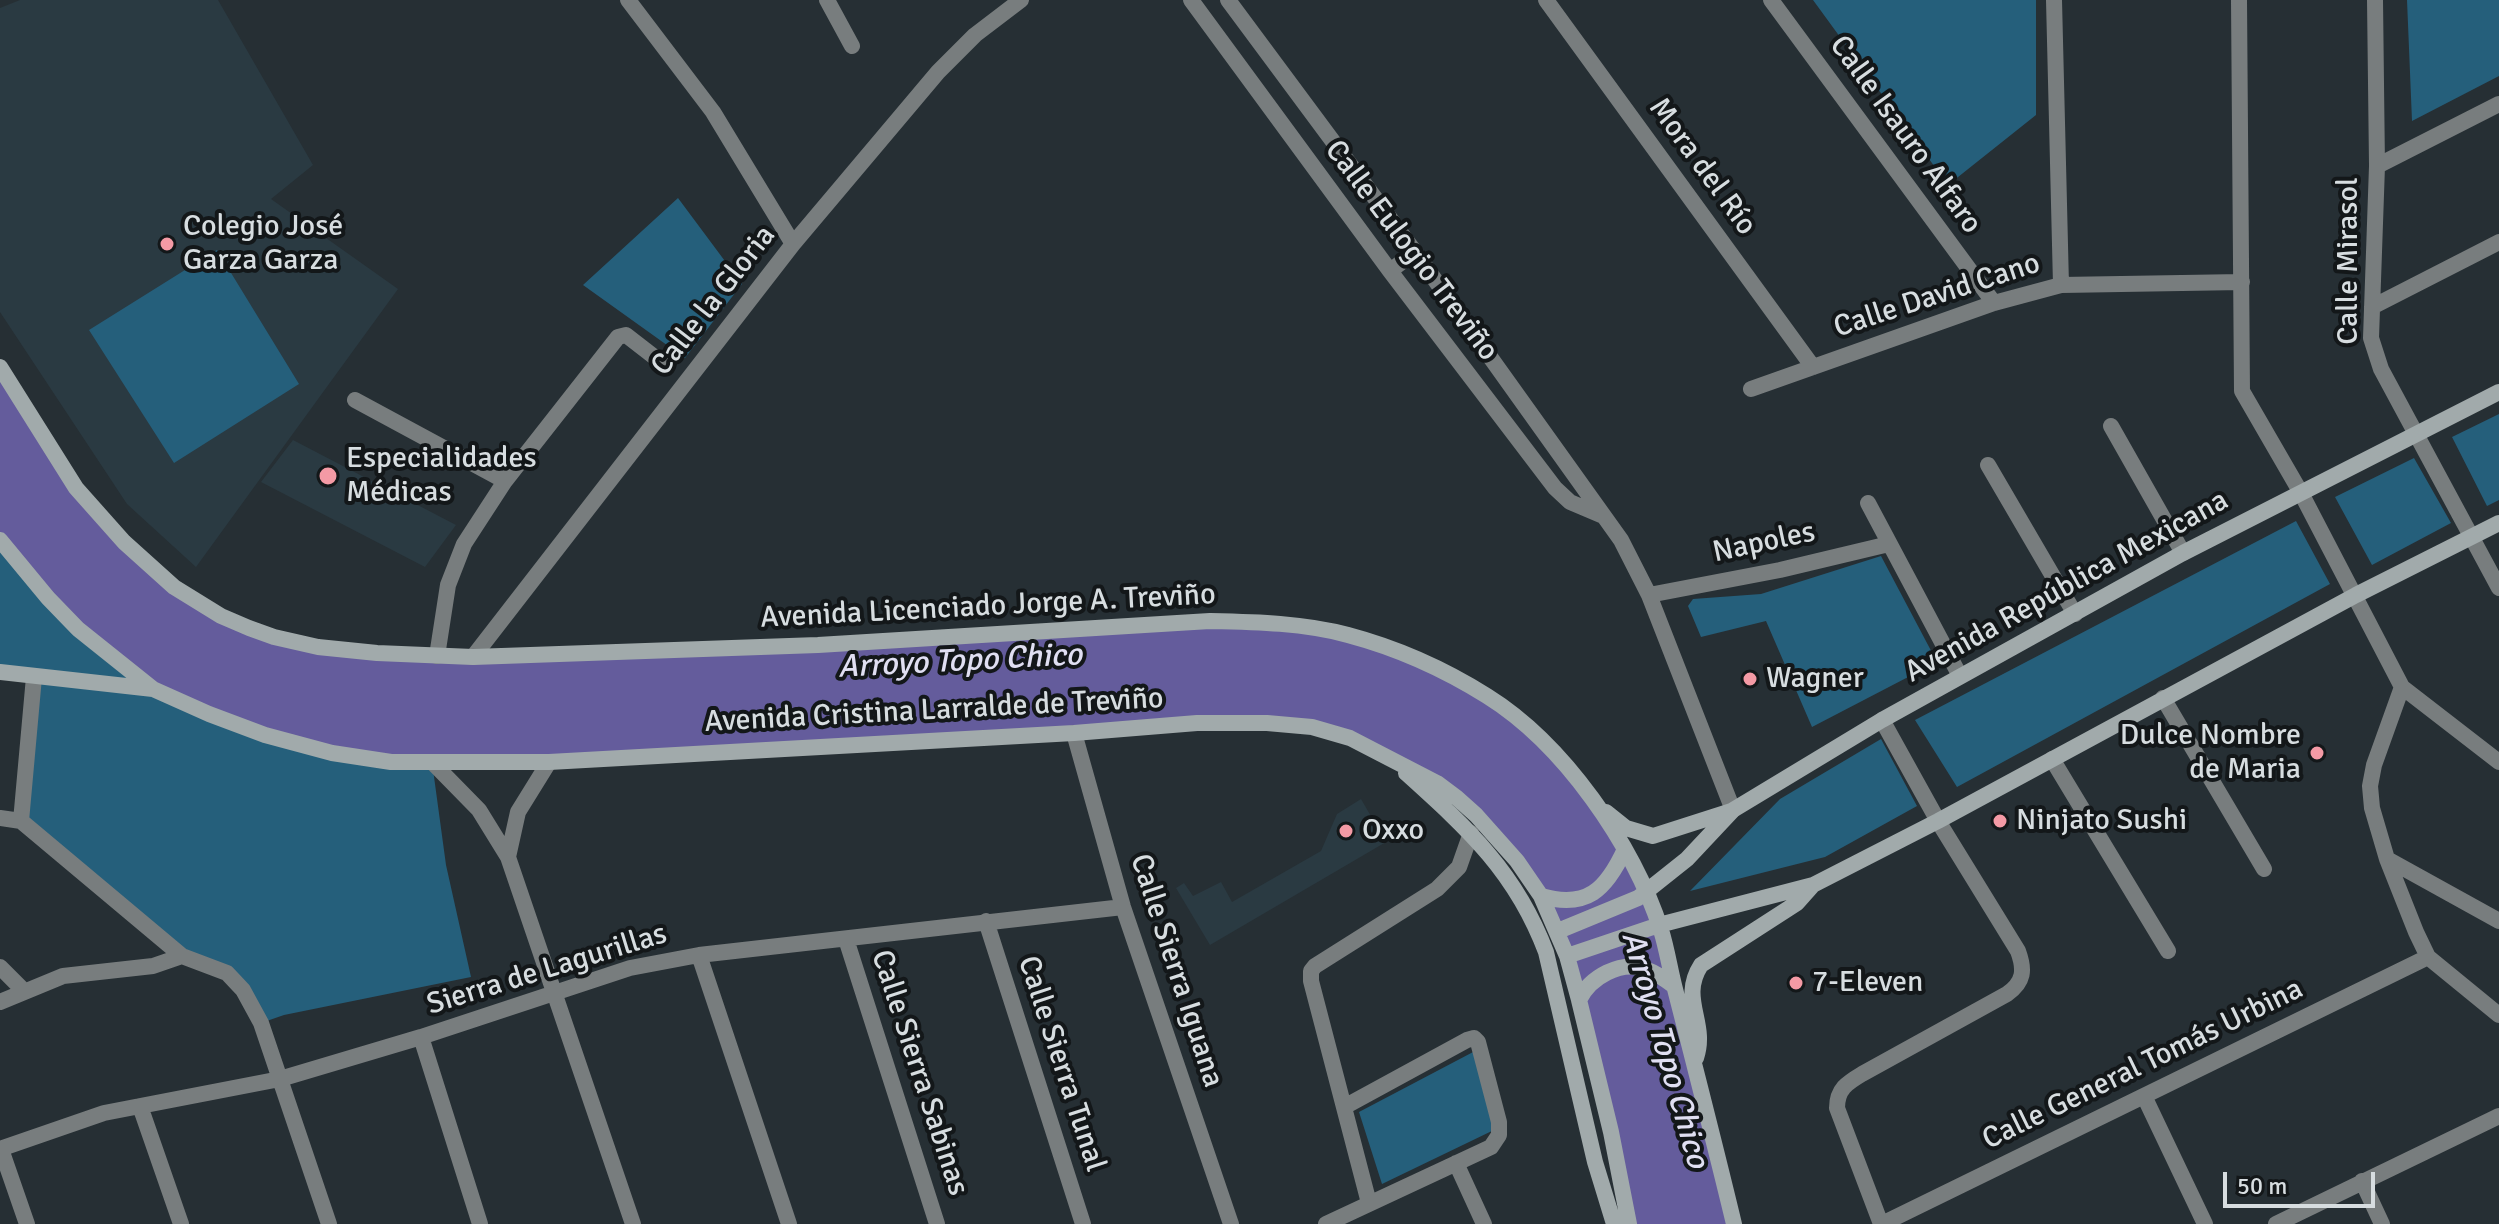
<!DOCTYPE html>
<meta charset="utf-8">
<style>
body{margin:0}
#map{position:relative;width:2499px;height:1224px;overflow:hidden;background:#262f34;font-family:Signika,sans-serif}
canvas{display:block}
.scale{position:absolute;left:2223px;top:1172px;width:152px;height:36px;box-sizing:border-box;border:4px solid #d7dde0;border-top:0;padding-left:10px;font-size:24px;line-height:28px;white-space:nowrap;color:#d7dde0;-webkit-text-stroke:6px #131719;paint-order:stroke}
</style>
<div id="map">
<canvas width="2499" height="1224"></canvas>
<div class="scale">50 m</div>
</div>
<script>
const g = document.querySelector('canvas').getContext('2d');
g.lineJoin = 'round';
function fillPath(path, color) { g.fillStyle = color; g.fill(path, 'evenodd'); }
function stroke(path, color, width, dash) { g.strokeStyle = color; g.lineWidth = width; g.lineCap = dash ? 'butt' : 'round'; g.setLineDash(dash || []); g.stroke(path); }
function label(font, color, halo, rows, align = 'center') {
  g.font = font + ' Signika,sans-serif'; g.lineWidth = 8; g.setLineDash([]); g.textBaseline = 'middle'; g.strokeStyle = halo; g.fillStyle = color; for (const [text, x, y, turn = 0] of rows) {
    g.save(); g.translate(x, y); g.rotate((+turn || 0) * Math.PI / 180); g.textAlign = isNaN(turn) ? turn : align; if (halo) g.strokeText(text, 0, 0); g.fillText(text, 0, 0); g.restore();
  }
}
const built = new Path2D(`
 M20 0H218L313 165 271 199 398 289 196 567 127 504 0 312V8Z
 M293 440 456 525 425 567 261 482Z
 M1361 799 1386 842 1210 945 1176 888 1184 883 1193 896 1221 882 1232 902 1321 851 1337 814Z`);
const green = new Path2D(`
 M1813 0H2036V115L1948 185Z
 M2407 0H2499V76L2412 121Z
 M678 198 742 284 685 358 583 285Z
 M217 250 299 384 174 463 89 330Z
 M2499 414V500L2487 506 2452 437Z
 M2414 458 2451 523 2372 565 2335 497Z
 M2296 521 2330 584 1957 787 1915 720Z
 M0 540 432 762 446 865 471 977 284 1015 261 1023 243 990 182 956 21 821 34 677 0 672Z
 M1881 556 1937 662 1812 727 1766 621 1701 637 1688 606 1693 599 1761 594Z
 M1881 739 1917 806 1825 857 1690 891 1780 799Z
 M1475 1051 1496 1129 1382 1184 1359 1112Z`);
const water = new Path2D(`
 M0 366 76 488 174 587 249 628 377 653 1289 626 1400 651 1488 697 1569 771 1646 893 1734 1224H1629L1558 931 1476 815 1384 753 1267 723 549 762 332 753 153 689 78 629 0 540Z`);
const street = new Path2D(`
 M628 0 713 112 793 244
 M827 0 852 46
 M1191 0 1390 271 1555 488 1570 502 1603 516
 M1228 0 1415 252 1621 540 1649 595 1733 810
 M1546 0 1813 367
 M1771 0 1994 303
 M2054 0 2061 285
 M2239 0 2242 391 2301 493 2402 687 2499 762
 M2375 0 2377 166 2371 338 2381 369 2499 588
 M2377 166 2499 104
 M1390 271 1415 252
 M2372 307 2499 242
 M1751 389 1994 303 2061 285 2242 282
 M355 400 505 481
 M2111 426 2183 553
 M1988 465 2075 614
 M1868 503 1960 676
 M1649 595 1780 570 1889 544
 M437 656 448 585 464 544 505 481 618 337 626 335 666 366
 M473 657 793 244 938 72 975 35 1021 0
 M2402 687 2374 765 2370 786 2372 808 2387 859 2416 932 2428 957 2499 1015
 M2163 698 2264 869
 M1074 733 1123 907 1231 1224
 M2052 759 2168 951
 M432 762 479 810 508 857 633 1224
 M0 818 21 821 182 956 227 973 243 990 261 1023 329 1224
 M21 821 34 677
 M508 857 518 812 549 762
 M2387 859 2499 921
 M986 921 1083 1224
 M846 939 937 1224
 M699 955 789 1224
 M0 967 24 991
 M0 1002 63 976 153 966 182 956
 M421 1037 480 1224
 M2144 1096 2205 1224
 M140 1106 181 1224
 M0 1149 104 1113 280 1079 421 1037 630 968 699 955 1123 907
 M1 1149 27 1224
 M1456 1163 1484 1224
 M2362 1181 2382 1224
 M1369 1203 1311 981V971L1315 966 1437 889 1459 867 1471 833
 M1326 1224 1491 1147 1499 1135V1122L1478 1042 1474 1038 1467 1040 1344 1107
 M1881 1224 1837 1108C1837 1089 1847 1083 1862 1074L2007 994C2024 982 2025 970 2018 951L1938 821 1882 720
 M1882 1224 2428 957
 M2276 1224 2499 1116`);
const secondary = new Path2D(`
 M0 367 76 488 124 542 174 587 221 616 249 628 274 637 318 647 377 653 473 657 818 645 1210 621C1256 622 1304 623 1348 635 1397 648 1444 669 1487 696 1564 744 1633 844 1661 930 1667 949 1670 970 1675 989 1695 1067 1715 1145 1734 1224
 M0 540 48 598 78 629 153 689 209 714 265 735 332 753 391 762H549L1074 733 1197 723H1267L1312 727 1350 738 1437 783 1457 798 1476 815 1517 861 1541 896 1567 956 1579 1000 1611 1132 1629 1224
 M0 672 153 689
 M1406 773C1468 829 1516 872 1546 952L1595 1162 1614 1224
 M1606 812 1626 828 1653 836 1731 811
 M1541 896C1587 909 1606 890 1625 849
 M1558 931 1638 898 1687 859 1733 810 1882 720 2183 553 2499 392
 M1567 956 1659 925 1813 885 1938 821 2356 595 2499 523
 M1579 1000C1590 977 1621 960 1645 969 1656 973 1665 979 1674 986
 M1696 1058C1708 1022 1679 999 1701 965L1797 903 1813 885`);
const markers = [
 [167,244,8,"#f49aa5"],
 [328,476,10,"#f49aa5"],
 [1750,679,8,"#f49aa5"],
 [2317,753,8,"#f49aa5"],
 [2000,821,8,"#f49aa5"],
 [1346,831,8,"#f49aa5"],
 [1796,983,8,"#f49aa5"]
];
const streetNames = [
 ["Calle Isauro Alfaro",1905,135,54],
 ["Mora del Río",1702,167,54],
 ["Calle Eulogio Treviño",1411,251,53],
 ["Calle Mirasol",2349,261,-90],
 ["Calle David Cano",1937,296,-18],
 ["Calle la Gloria",714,301,-52],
 ["Napoles",1764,543,-12],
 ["Avenida República Mexicana",2067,587,-29],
 ["Avenida Licenciado Jorge A. Treviño",988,607,-3],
 ["Avenida Cristina Larralde de Treviño",934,711,-3],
 ["Sierra de Lagurillas",547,970,-17],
 ["Calle Sierra Iguana",1176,971,72],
 ["Calle Sierra Tunal",1061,1064,72],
 ["Calle General Tomás Urbina",2143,1065,-26],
 ["Calle Sierra Sabinas",919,1073,72]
];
const poiNames = [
 ["Colegio José",183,227],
 ["Garza Garza",183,261],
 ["Especialidades",346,459],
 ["Médicas",346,493],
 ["Wagner",1766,679],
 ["Dulce Nombre",2301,736,"right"],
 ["de Maria",2301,770,"right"],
 ["Ninjato Sushi",2016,821],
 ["Oxxo",1362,831],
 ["7-Eleven",1812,983]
];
const waterNames = [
 ["Arroyo Topo Chico",960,662,-3],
 ["Arroyo Topo Chico",1664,1050,74]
];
fillPath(built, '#2a3a42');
fillPath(green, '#255f7b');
fillPath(water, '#645c9c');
stroke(street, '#787d7e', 16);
stroke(secondary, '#a1aaab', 16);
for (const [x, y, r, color] of markers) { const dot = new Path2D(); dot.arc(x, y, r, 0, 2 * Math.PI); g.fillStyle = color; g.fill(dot); stroke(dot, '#131719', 3); }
label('30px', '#d7dde0', '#131719', streetNames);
label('30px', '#d7dde0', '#131719', poiNames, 'left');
label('italic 32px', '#e0dff2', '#131719', waterNames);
</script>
